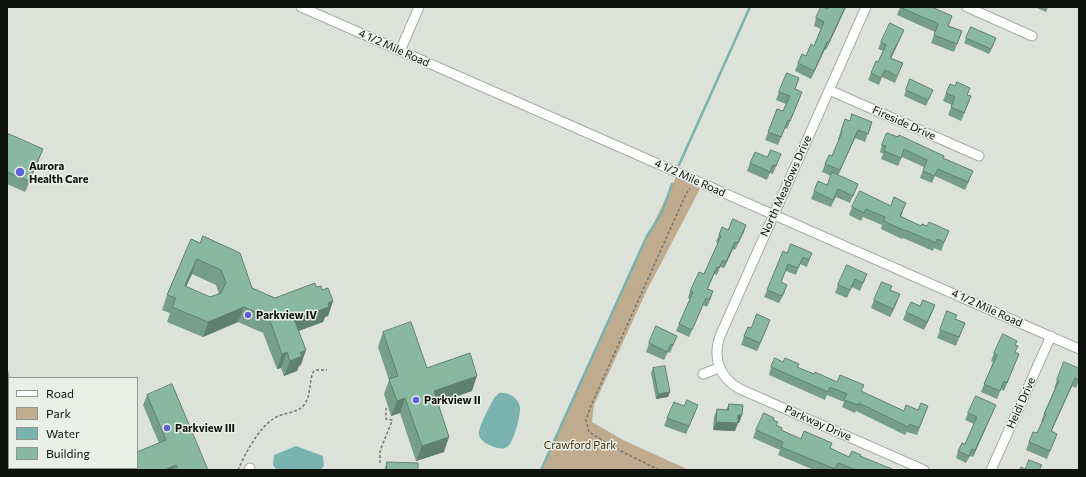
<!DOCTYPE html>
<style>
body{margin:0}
#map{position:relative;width:1086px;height:477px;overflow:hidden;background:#dce2da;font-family:Commissioner,sans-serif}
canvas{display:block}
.frame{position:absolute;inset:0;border:8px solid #0e100d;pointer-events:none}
.legend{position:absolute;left:8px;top:377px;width:130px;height:92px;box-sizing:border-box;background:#eaf0e7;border:1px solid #929690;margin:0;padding:5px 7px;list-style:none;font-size:12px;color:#0e100d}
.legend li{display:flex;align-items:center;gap:8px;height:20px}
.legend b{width:20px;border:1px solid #929690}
</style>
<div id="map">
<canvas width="1086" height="477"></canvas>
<div class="frame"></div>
<ul class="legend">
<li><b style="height:5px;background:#fff"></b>Road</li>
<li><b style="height:11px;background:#bfac8f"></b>Park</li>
<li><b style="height:11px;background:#79b2af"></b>Water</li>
<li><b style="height:11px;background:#89b8a2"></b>Building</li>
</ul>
</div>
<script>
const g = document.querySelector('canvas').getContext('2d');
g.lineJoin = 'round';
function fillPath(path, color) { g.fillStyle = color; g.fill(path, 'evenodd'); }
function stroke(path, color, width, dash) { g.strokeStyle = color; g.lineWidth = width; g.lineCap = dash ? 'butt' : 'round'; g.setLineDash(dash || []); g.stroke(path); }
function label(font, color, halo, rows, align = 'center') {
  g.font = font + ' Commissioner,sans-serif'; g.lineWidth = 3; g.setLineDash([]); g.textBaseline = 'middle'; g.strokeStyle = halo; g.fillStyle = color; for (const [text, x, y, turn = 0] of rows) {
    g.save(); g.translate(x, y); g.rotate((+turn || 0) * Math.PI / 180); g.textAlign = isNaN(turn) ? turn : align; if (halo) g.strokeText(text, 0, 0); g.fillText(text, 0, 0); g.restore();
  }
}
const green = new Path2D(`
 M676 177 700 189 647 290 594 405 592 422 623 440 689 470H541L636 260Z`);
const water = new Path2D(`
 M499 393C508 392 518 397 520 407 521 414 513 445 507 447 501 451 490 446 484 442 481 439 478 436 479 432 480 423 490 406 494 398Z
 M296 446 323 456 324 466 320 470H277L273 465 274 455Z`);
const stream = new Path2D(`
 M679 165 750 7
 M7 371 9 378
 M35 468 37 470
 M541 470 636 260 647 236 662 213 672 184`);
const path = new Path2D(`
 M380 463V451L392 421V420L386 419V408
 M238 470C245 454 258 429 273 419 282 412 297 414 304 405 311 396 309 383 313 372L316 370H327
 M659 470 615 448 589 432 586 420 590 408 686 194 690 188`);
const minor = new Path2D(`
 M301 7 1079 349
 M866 7 720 336C712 359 720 378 740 389L924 470
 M967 7 1032 36
 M400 51 419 7
 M829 90 979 156
 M703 374 719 368
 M102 470 103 468
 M249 470 250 468
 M991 470 1051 336`);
const wall = new Path2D(`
 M846 7 826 50 825 49 811 79 795 71 798 63 806 56 814 46 821 29 814 26 816 18 828 9Z
 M900 7 962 31 954 52 931 43 935 32 897 15Z
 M1035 7H1048L1046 12Z
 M901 37 891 58 903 63 895 83 882 77 879 85 868 80 871 73 878 62 883 51 878 49 881 42Z
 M966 38 994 44 989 54 964 43Z
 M795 89 802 92 787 129 785 128 778 145 765 140 777 109 783 111 786 104 776 100 779 92Z
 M906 90 931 95 926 106 904 96Z
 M946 93 967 95 968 104 961 121 948 115 952 105 943 101Z
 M845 119 850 121 872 122 865 142 855 138 838 175 858 184 850 203 836 197 831 207 811 199 814 191 827 185 831 176 822 172 825 164 832 156 839 140 838 139Z
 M7 140 39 159 25 192 7 184Z
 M882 145 943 158 970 179 965 190 935 176 932 183 920 178 924 167 902 157 898 166 881 159 883 154 880 152Z
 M781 154 773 174 770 173 767 180 747 171 750 163 767 157Z
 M891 206 903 211 901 217 921 226 949 231 941 251 934 248 933 251 903 238 902 239 881 229 882 225 863 217 861 221 849 215 852 207Z
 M746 225 735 250 733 249 724 268 720 267 717 275 714 274 708 289 713 291 711 298 707 307 703 305 689 337 676 331 690 299 688 298 690 291 704 274 718 243 716 242 719 235 728 230Z
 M191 239 252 288 275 298 316 287 322 290 333 301 328 316 325 317 323 322 299 331 301 365 299 366 297 371 284 376 281 368 277 369 263 333 238 322 203 337 167 322 170 313 162 310 167 295ZM192 274 216 285 219 294 210 297 186 287Z
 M787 253H812L807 267 800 264 796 275 786 271 781 282 785 292 779 303 764 297 767 290Z
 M867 274 860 291 852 287 847 298 835 293 838 285Z
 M890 290 897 302 890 317 871 308 874 300Z
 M935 305 924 330 903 320 906 312 920 306Z
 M955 319 965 323 956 346 937 338 940 330Z
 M751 328H767L757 351 741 345 744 336Z
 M383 332 427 368 472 391 438 403 444 452 416 461 400 413 391 416 384 394 389 380 378 347Z
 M649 343 674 344 670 353 668 352 664 360 646 352Z
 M1016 345 1015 352 1019 354 1004 391 1001 389 997 399 981 392 993 362 991 361 994 353Z
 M783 362 814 374 837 382 861 392 904 411 918 410 928 406 917 435 907 432 905 435 856 411 855 413 842 407 844 402 827 395 825 400 769 375 771 367Z
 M1064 362 1079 380 1076 388 1072 386 1051 431 1057 434 1047 459 1026 450 1029 442 1037 433 1042 422H1041L1044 414 1055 388H1054Z
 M653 368 670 392 668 397 656 399 651 373Z
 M147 395 208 470H117L118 468H137L159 443 143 405Z
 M729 404 742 415 739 423H738L735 431 713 430 714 417 717 409 726 410Z
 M698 405 686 434 664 426 667 418Z
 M996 405 973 457 970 456 966 463 956 458 958 451 965 444 974 424 965 420 968 413Z
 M773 420 781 430 801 439 832 443 830 448 849 457 860 456 891 470H814L778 455 780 450 753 438 756 430Z
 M387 462 418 470H384Z`);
const shadedWall = new Path2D(`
 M845 7H846L826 50 829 42Z
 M904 30 901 37 888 65 890 58Z
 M827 42 825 49 811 79 814 71Z
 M802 92 799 100 787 129 790 121Z
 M971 96 968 104 961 121 964 113Z
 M858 130 855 138 837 178 840 170Z
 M43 149 39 159 25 192 29 181Z
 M746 225 744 232 735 250 738 243Z
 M735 242 733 249 724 268 726 262Z
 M197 259 192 274 179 301 185 286Z
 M717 267 705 295 707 289Z
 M900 294 897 302 890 317 893 309Z
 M333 301 328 316 325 317 323 322 289 334 294 319Z
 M935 305 932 313 924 330 927 322Z
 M244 307 238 322 203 337 208 322Z
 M770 320 767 328 757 351 760 343Z
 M306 350 301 365 299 366 297 371 284 376 290 361 300 353Z
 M287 352 281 368 277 369 282 354Z
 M477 376 472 391 428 406 434 391Z
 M1075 378 1072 386 1048 439 1051 431Z
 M670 392 668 397 656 399 658 394Z
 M405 398 400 413 391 416 397 401Z
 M698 405 695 413 686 434 689 426Z
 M996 405 993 412 973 457 975 450Z
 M738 415H742L739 423H735Z
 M716 422 738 423 735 431 713 430Z
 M449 437 444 452 416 461 422 446Z
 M176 465 174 470H164Z`);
const building = new Path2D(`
 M821 7H823L828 9 829 7H845L829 42H827L814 71 798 63 802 54 806 56 811 44 814 46 824 22 816 18Z
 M900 7H932L952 16 948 26 962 31 957 44 934 35 938 24Z
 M890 23 904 30 890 58 903 63 897 76 885 70 881 78 871 73 876 61 878 62 886 45 881 42Z
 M971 27 996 38 991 49 966 38Z
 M787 73 799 78 795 89 802 92 790 121 788 120 781 137 768 132 777 109 783 111 790 96 779 92Z
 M910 79 933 90 928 100 906 90Z
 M957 82 970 88 967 95 971 96 964 113 951 107 955 97 946 93 950 84 955 86Z
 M852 114 872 122 868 134 858 130 840 170 825 164 829 155 832 156 842 132 841 131 845 119 850 121Z
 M887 133 898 137 899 135 944 156 943 158 973 171 968 182 938 169 934 176 923 171 927 160 904 149 901 158 884 151 886 146 882 145Z
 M9 134 43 149 29 181 7 172V140Z
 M771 150 781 154 776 166 773 165 770 172 750 163 755 152 767 157Z
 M832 172 858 184 853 196 838 189 833 200 814 191 818 181 827 185Z
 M860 191 891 206 894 197 906 203 900 216 921 226 922 224 927 226 929 222 949 231 944 242 937 239 936 243 905 230V231L884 221 885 217 866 209 864 213 852 207Z
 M733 219 746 225 738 243 735 242 726 262 723 260 719 268 717 267 707 289 713 291 709 300 706 298 692 330 679 324 693 292 690 291 699 272 704 274 721 236 719 235 722 227 728 230Z
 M203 236 240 253 252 288 275 298 315 283 316 287 321 286 322 290 328 288 333 301 328 303 329 307 294 319 306 350 300 353 302 356 290 361 287 352 282 354 269 318 244 307 208 322 172 307 176 298 167 295 191 239 200 243ZM197 259 221 270 226 282 221 293 210 297 185 286Z
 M791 244 812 253 809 260 803 257 798 268 788 264 781 282 787 285 782 296 767 290 783 251 787 253Z
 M847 265 867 274 863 283 855 279 850 290 838 285Z
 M882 282 892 286 890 290 900 294 893 309 874 300Z
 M923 300 935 305 927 322 906 312 911 302 920 306Z
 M947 311 957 315 955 319 965 323 959 337 940 330Z
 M757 314 770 320 760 343 744 336 748 327 751 328Z
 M411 322 427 368 470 353 477 376 434 391 449 437 422 446 405 398 397 401 389 379 398 376 383 332Z
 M656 326 677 336 673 345 671 344 667 352 649 343Z
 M1003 334 1017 341 1015 345 1018 346 1015 352 1019 354 1007 383 1004 381 1000 391 984 384 997 355 994 353Z
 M775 358 783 362 785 358 799 364 797 367 814 374 815 372 837 382 840 375 864 385 861 391 904 411 906 405 918 410 921 403 928 406 919 428 910 424 908 427 859 403 858 405 844 400 847 394 830 387 828 392 771 367Z
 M1064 362 1079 368V380L1075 378 1051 431 1057 434 1050 451 1029 442 1033 432 1037 433 1046 414H1044L1059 381 1057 380Z
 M665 366 670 392 658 394 653 368Z
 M172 384 208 470H178L176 465 164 470H126L125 468H137V452L166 440 147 395Z
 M976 396 996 405 975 450 972 449 969 456 958 451 962 443 965 444 977 417 968 413Z
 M687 400 698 405 689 426 667 418 674 402 684 406Z
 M729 404 743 405 742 415H738V423L716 422 717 409 728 410Z
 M764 413 774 418 773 420 778 422 776 425 782 428 781 430 801 439 804 431 832 443 830 448 849 457 852 451 861 455 860 456 892 469 891 470H856L838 463 835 469 781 447 783 442 756 430Z
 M1029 460 1042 465 1039 470H1019L1021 467 1025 469Z
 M387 462 418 463V470H387Z`);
const markers = [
 [20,172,5,"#5c61d9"],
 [248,315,4,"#5c61d9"],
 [416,400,4,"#5c61d9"],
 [167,428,4,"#5c61d9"]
];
const streetNames = [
 ["4 1/2 Mile Road",394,48,24],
 ["Fireside Drive",904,123,24],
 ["4 1/2 Mile Road",690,178,24],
 ["North Meadows Drive",786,186,-66],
 ["4 1/2 Mile Road",987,308,24],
 ["Heidi Drive",1021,403,-66],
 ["Parkway Drive",818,423,24]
];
const poiNames = [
 ["Aurora",29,166],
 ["Health Care",29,179],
 ["Parkview IV",256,315],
 ["Parkview II",424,400],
 ["Parkview III",175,428]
];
const parkNames = [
 ["Crawford Park",580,445]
];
fillPath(green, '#bfac8f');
fillPath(water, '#79b2af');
stroke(stream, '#79b2af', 2.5);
stroke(minor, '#a6aba3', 11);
stroke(path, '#747872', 1.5, [3, 2]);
stroke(minor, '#fff', 9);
fillPath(wall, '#769e8b');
fillPath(shadedWall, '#608171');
fillPath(building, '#89b8a2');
stroke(building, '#608171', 1);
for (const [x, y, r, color] of markers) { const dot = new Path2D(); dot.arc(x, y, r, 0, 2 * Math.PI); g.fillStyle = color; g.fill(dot); stroke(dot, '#eaf0e7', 1.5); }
label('11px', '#0e100d', '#eaf0e7', streetNames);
label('bold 11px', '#0e100d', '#eaf0e7', poiNames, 'left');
label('11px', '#412f0e', '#eaf0e7', parkNames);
</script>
